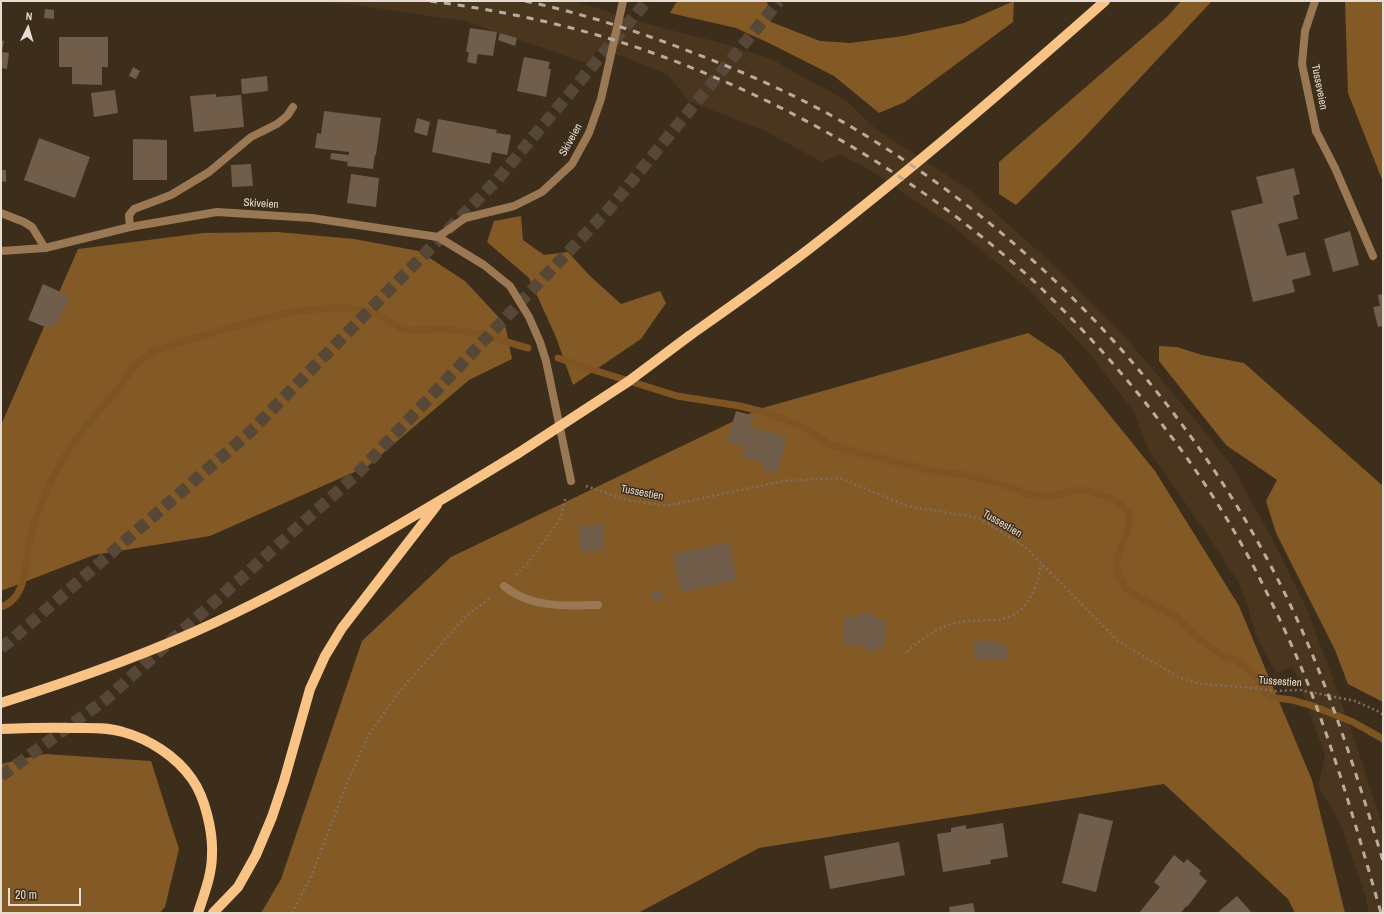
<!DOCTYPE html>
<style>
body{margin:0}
#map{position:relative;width:1384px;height:914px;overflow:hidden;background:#3d2d1b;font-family:"Archivo Narrow",sans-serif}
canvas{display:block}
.frame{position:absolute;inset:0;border:2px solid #e7dcd1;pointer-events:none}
.north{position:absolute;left:8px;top:8px;width:40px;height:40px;-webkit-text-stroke:3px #3d2d1b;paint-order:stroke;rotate:5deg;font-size:11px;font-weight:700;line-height:16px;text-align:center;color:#e7dcd1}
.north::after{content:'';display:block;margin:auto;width:14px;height:18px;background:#e7dcd1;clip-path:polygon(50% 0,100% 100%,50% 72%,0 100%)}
.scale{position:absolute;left:8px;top:888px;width:73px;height:18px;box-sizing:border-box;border:2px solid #e7dcd1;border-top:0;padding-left:5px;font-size:12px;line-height:14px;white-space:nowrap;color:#e7dcd1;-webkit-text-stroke:3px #3d2d1b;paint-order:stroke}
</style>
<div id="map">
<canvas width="1384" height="914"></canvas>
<div class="frame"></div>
<div class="north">N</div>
<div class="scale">20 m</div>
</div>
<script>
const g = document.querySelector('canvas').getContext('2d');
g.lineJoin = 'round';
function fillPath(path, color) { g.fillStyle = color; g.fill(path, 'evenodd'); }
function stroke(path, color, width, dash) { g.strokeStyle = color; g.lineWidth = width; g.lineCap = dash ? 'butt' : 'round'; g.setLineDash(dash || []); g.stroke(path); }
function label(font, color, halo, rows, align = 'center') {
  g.font = font + ' "Archivo Narrow",sans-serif'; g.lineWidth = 3; g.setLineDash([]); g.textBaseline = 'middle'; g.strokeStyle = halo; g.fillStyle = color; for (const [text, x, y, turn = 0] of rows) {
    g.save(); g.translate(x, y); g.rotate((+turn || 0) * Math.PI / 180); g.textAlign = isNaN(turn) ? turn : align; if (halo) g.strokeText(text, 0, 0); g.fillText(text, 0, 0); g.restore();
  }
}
const built = new Path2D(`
 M307 1H573L659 27 726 44 771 59 847 101 876 129 971 191 1058 269 1122 333 1192 416 1232 466 1276 546 1307 609 1333 679 1361 759 1383 827V913H1369L1364 891 1339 821 1318 786 1325 755 1293 666 1276 673 1255 634 1248 607 1239 583 1198 521 1150 453 1133 410 1089 353 1026 287 955 228 870 170 840 155 822 162 763 130 688 101 668 75 625 57 597 50 589 64 464 21 348 4Z`);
const forest = new Path2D(`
 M677 1H767L771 22 820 41 850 43 903 36 964 23 1014 1 1013 22 905 102 879 113 834 76 771 44 736 28 670 13Z
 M1181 1H1212L1081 141 1016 205 999 194V162L1168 16Z
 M1345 1H1383V182L1348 93Z
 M521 216 523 240 544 255 568 252 590 276 621 304 660 291 666 303 641 339 573 385 555 335 529 278 487 242 494 221Z
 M278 232 354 239 419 251 465 281 505 324 512 359 469 380 368 466 210 536 94 555 1 591V425L78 249 203 233Z
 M1028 333 1061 355 1155 471 1239 606 1312 780 1345 913H1295L1288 899 1164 784 759 848 638 913H261L281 879 362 641 451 557 759 409Z
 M1159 346 1177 347 1202 355 1244 363 1383 486V702L1348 684 1335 650 1276 533 1266 501 1277 480 1226 445 1159 361Z
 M45 754 151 761 179 849 165 907 160 913H1V764Z`);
const stream = new Path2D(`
 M558 358 584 367 677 396 740 406 764 412 803 427 827 443 844 449 936 472 961 474 985 480 1016 489 1028 494 1047 497 1080 490 1092 492 1113 499 1123 506 1129 513V527L1117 558V572L1126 589 1135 595 1177 617 1202 641 1220 654 1235 660 1245 666 1257 678 1269 697 1292 700 1313 706 1353 722 1383 739
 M1 607C30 597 24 558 31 534 41 499 58 464 80 434 92 418 106 404 118 389 127 378 132 365 145 357 159 347 177 344 193 339 241 324 289 308 339 308 351 308 366 310 377 314 387 319 397 328 408 330 418 332 429 329 439 329 448 329 458 331 467 332 487 334 508 343 528 348`);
const building = new Path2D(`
 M45 9 54 10V19L44 18Z
 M470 28 497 32 493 56 478 54 476 64 467 62 469 52H466Z
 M500 33 517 38 515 46 498 40Z
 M59 37H108V67H102V85L72 84V67H59Z
 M1 40 4 41 2 52 9 53 7 69 1 68Z
 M524 57 550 62 548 69H551L546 97 517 91Z
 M133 67 140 71 136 79 129 76Z
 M267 76 268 91 242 94 241 79Z
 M115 90 118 113 94 117 91 93Z
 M216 94V97L241 95 244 127 194 132 190 96Z
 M324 111 381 118 376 155H375L373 169 347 166 348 162 330 159 331 153 349 155V152L315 148 317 133 321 134Z
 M417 118 430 122 427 136 414 132Z
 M438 119 497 130 496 133 511 135 507 155 492 152 490 164 432 152Z
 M39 138 90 157 75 198 24 180Z
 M133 139 167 140V180H133Z
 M251 164 253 186 232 187 231 165Z
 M1294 168 1300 194 1293 196 1298 219 1278 224 1287 256 1305 252 1311 275 1292 280 1295 292 1253 302 1231 211 1263 203 1256 177Z
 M1 170H6V182L1 181Z
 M351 174 379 178 376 207 347 203Z
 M1350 231 1359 265 1333 272 1324 239Z
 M43 284 70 296 57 325 52 323 50 329 28 320Z
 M1383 294V326L1378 327 1373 307 1380 306 1378 295Z
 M736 411 754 416 751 427 787 437 777 474 762 470 764 463 741 457 744 447 727 442Z
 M603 524 605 550 580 552 578 526Z
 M729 542 737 580 681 592 673 554Z
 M661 590 663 600 654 602 652 592Z
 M859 612 875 614V619L886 620 884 648 875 647 874 651H866L867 645 843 644 845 616 859 617Z
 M975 640 995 642V644L1008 645 1006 660 993 659V661L973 659Z
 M1079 813 1113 821 1096 892 1062 883Z
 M1003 823 1008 857 990 860 991 864 943 872 937 834 951 832V828L966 825V829Z
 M899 842 905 875 830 889 824 856Z
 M1174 855 1184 863 1187 859 1201 871 1199 874 1207 881 1187 907 1186 906 1181 913H1139L1160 887 1154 882Z
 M1237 896 1252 913H1217Z
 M973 903 975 913H950L949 907Z`);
const motorwayTunnel = new Path2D(`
 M1 648 10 641 249 433 497 180 647 1
 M1 776 105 700 357 474 609 209 779 1`);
const path = new Path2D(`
 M586 486 627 500 666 506 783 481 840 478 907 506 979 518 1025 547 1118 641 1180 678 1201 684 1254 688 1274 691 1300 690 1355 701 1380 712 1383 715
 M516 575 528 563 559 521 566 496
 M907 652C922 638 939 626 960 622 974 619 993 622 1006 618 1030 610 1037 586 1041 564
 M292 913 311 877 345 788 368 736 399 692 465 617 491 597`);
const service = new Path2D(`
 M1316 131 1335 168 1373 256
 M1 213 24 222 32 227 45 248
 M130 227 129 215 134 209 171 195 209 172 251 137 277 124 287 116 293 107
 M504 586C530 608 566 606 598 605`);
const minor = new Path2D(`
 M1315 1 1305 31 1302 64 1316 131
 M438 237 465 218 514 206 542 192 572 164 589 133 601 99 623 1
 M1 251 45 248 130 227 217 212 312 218 438 237 484 265 510 286 529 317 540 342 546 361 571 481`);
const primary = new Path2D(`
 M689 336C730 307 770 279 809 249 911 170 1009 86 1105 1
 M1 703C74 680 146 655 216 622 320 573 419 514 517 454
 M1 729C25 728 50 727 74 728 90 728 107 727 123 732 149 739 176 756 192 779 205 797 213 832 212 854 212 875 204 894 198 913
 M213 913 238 887 256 855 272 817 284 781 310 689 325 656 342 628 437 505`);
const rail = new Path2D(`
 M430 1C505 11 580 27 650 52 768 94 879 155 977 233 1001 252 1025 272 1046 293 1090 336 1131 382 1167 431 1203 478 1235 529 1261 581 1278 615 1294 649 1308 684 1337 759 1359 836 1381 913
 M525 1C581 13 637 31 691 52 755 76 818 105 876 142 1044 247 1183 396 1274 572 1322 664 1353 762 1383 861`);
const primaryBridge = new Path2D(`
 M517 454 629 381 689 336`);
const streetNames = [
 ["Tusseveien",1319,87,79],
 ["Skiveien",571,140,-61],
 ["Skiveien",261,204,4],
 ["Tussestien",642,493,11],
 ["Tussestien",1002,524,30],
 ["Tussestien",1280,682,4]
];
fillPath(built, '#4a351e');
fillPath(forest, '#835926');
stroke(stream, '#7e5522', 7);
fillPath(building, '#705e4b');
stroke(motorwayTunnel, '#564736', 12, [12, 6]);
stroke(path, '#7e7060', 2.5, [2, 3]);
stroke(service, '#9a7854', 8);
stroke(minor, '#9a7854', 8);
stroke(primary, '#f9c386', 10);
stroke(rail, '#b8ac9f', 3, [7, 7]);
stroke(primaryBridge, '#f9c386', 10);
label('11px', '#e7dcd1', '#3d2d1b', streetNames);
</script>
